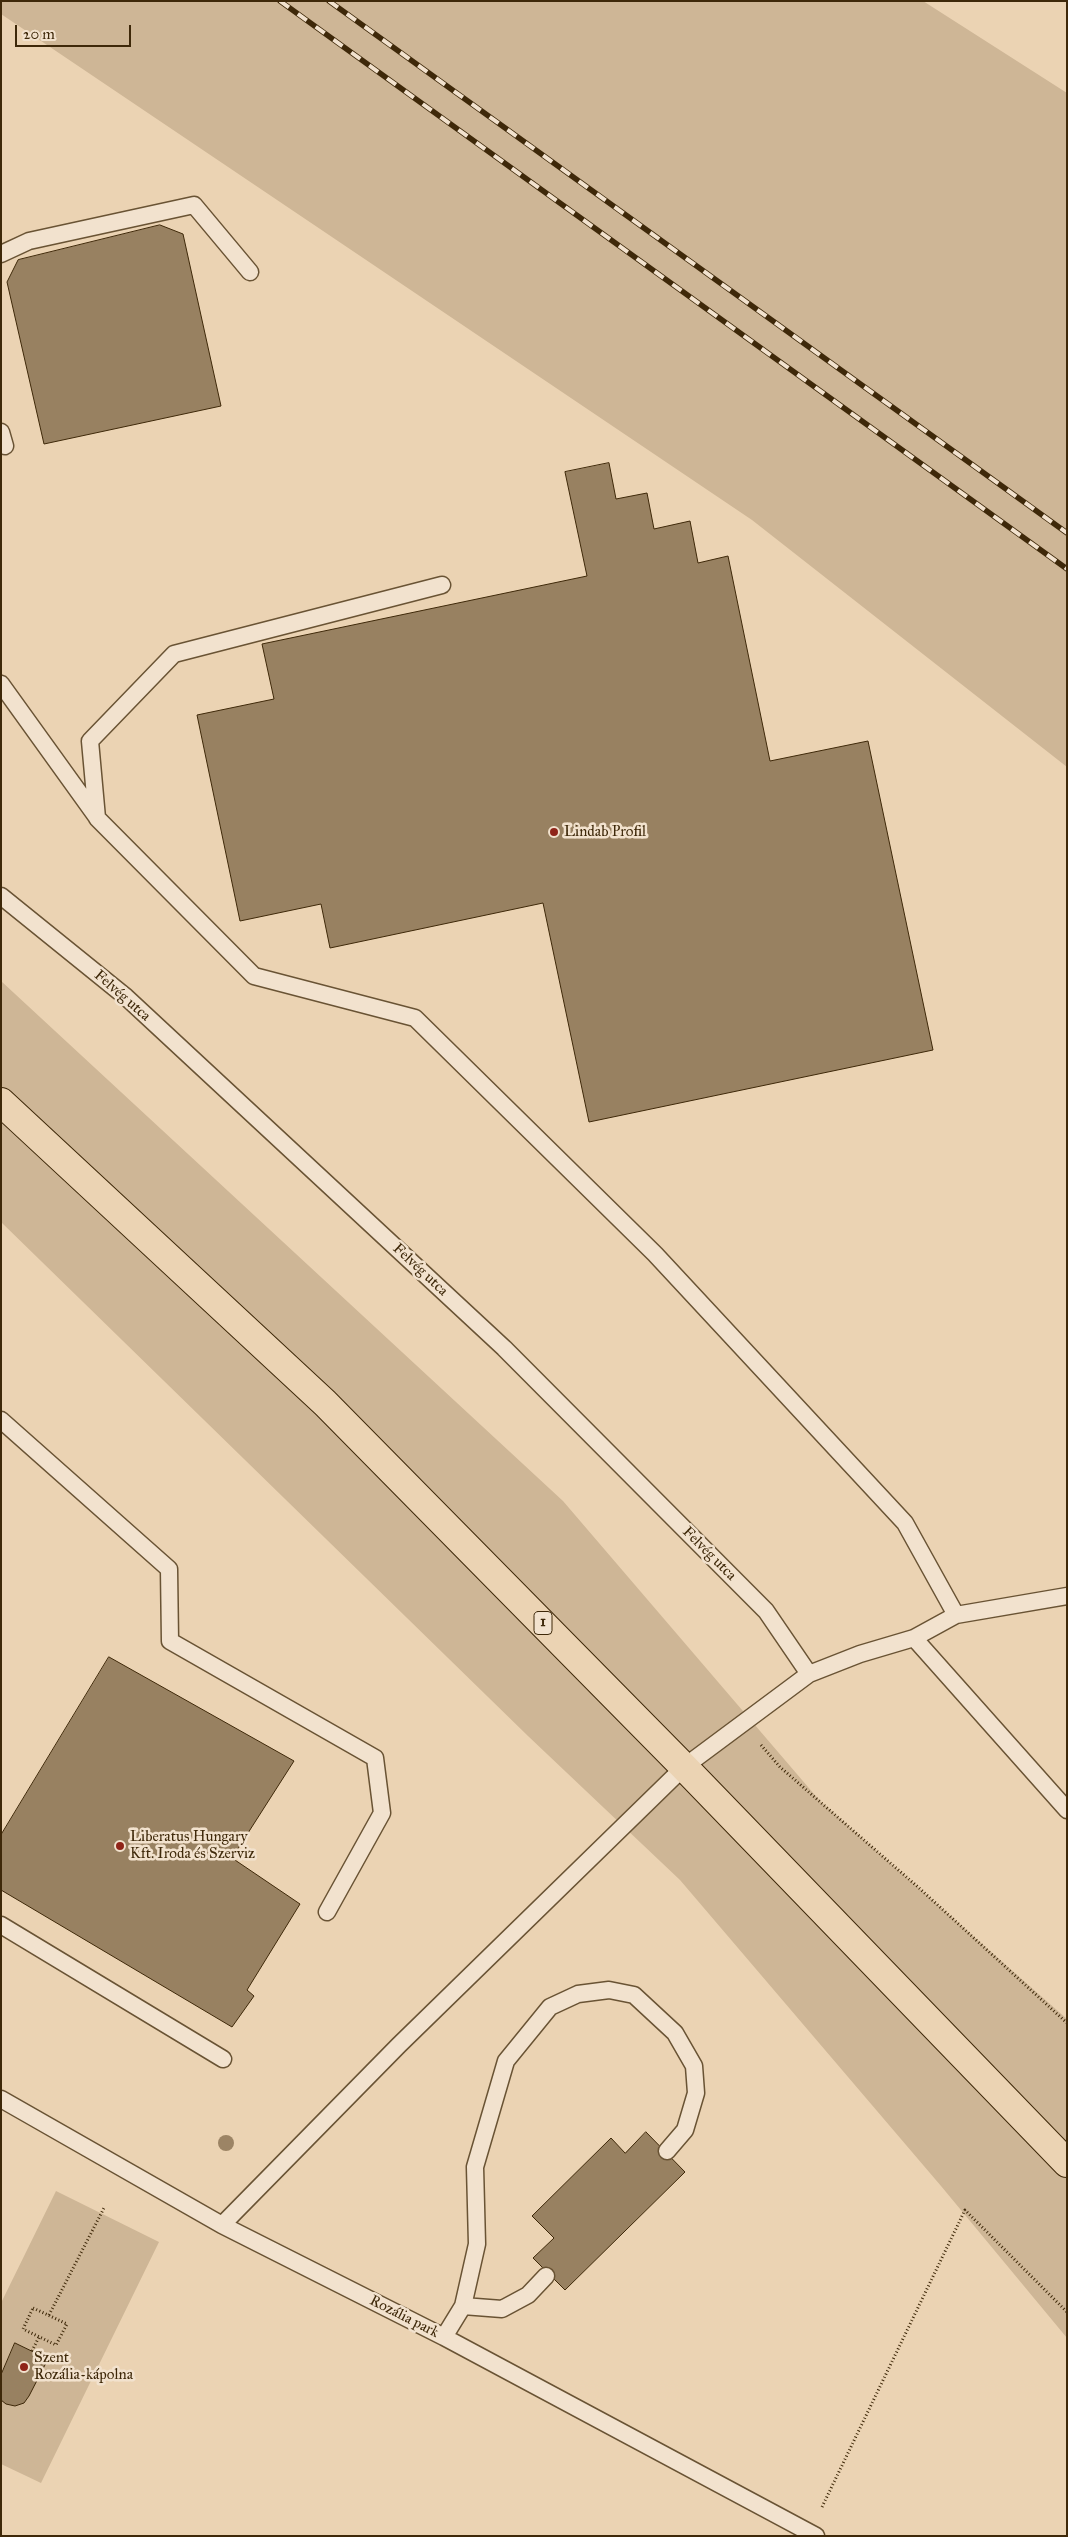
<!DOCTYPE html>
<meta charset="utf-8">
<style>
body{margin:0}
#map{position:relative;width:1068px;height:2537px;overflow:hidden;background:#ebd3b3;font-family:"IM FELL Great Primer",serif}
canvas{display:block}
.frame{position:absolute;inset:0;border:2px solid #3e2809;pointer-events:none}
.scale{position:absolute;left:15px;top:25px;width:116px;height:22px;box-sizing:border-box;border:2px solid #3e2809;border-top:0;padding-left:6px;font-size:15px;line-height:18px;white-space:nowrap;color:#3e2809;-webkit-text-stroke:4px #f2e2ce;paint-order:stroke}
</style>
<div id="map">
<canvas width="1068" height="2537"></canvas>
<div class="frame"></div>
<div class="scale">20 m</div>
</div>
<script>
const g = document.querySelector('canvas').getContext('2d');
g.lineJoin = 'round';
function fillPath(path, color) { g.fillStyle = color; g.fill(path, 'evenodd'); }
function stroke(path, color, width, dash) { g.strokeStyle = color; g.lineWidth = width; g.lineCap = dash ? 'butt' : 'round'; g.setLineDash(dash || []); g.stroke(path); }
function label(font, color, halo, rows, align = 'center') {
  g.font = font + ' "IM FELL Great Primer",serif'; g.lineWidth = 5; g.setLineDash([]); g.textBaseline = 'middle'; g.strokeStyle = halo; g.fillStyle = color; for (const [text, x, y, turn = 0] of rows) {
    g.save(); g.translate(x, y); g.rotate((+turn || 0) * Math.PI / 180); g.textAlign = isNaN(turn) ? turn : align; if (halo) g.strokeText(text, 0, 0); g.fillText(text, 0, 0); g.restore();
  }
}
const green = new Path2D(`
 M1 1H923L1067 93V767L752 520 1 14Z
 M1 981 563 1501 820 1801 1067 2019V2338L941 2186 680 1880 528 1736 1 1222Z
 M56 2191 159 2242 41 2483 1 2464V2303Z`);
const building = new Path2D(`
 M160 225 183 234 221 406 44 444 7 282 18 260Z
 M609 463 616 499 647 493 654 529 690 521 698 563 728 556 770 761 868 741 933 1050 589 1122 543 903 330 948 321 904 240 921 197 715 274 699 262 644 587 576 565 472Z
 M109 1657 294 1761 232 1858 300 1904 247 1990 254 1996 232 2027 1 1890V1835Z
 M646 2132 685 2172 565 2290 533 2258 554 2238 532 2216 611 2138 625 2153Z
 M15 2343 48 2359 29 2396 24 2403 15 2406 6 2404 1 2400V2375Z`);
const path = new Path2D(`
 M761 1745 780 1767 918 1887 1067 2023
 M33 2308 67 2324 56 2345 23 2329Z
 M49 2315 105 2206
 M32 2351 39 2337
 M822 2507 965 2210 1067 2312`);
const service = new Path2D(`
 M1 254 29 241 194 205 250 272
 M1 432 5 446
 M442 585 174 654 90 741 97 818 254 976 415 1018 655 1254 905 1523 956 1615
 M1 684 96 816
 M1 896 126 997 504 1348 766 1611 809 1674
 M1 1420 169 1569 170 1641 375 1758 382 1813 327 1912
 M914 1638 1067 1810
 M1 1925 223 2059
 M1 2099 222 2225 444 2337 816 2536
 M222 2225 399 2045 684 1767 809 1674 860 1654 914 1638 956 1615 1067 1596
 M463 2306 502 2309 528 2295 546 2276
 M444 2337 463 2306 477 2244 475 2167 506 2061 550 2007 578 1994 609 1990 634 1995 675 2033 694 2066 696 2093 685 2130 667 2151`);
const primary = new Path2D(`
 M1 1102 325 1403 684 1767 1067 2163`);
const rail = new Path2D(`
 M280 1 1067 569
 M329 1 1067 533`);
const trees = [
 [226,2143]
];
const markers = [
 [554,832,5,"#8f2418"],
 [120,1846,5,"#8f2418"],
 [24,2367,5,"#8f2418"]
];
const shields = [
 [543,1623,18]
];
const shieldNames = [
 ["1",543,1623]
];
const poiNames = [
 ["Lindab Profil",564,832],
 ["Liberatus Hungary",130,1837],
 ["Kft. Iroda és Szerviz",130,1854],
 ["Szent",34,2358],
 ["Rozália-kápolna",34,2375]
];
const streetNames = [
 ["Felvég utca",122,996,41],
 ["Felvég utca",420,1270,43],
 ["Felvég utca",709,1554,45],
 ["Rozália park",404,2317,27]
];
fillPath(green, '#ceb696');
fillPath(building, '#988161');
stroke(building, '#3e2809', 1);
stroke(service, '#695334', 19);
stroke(primary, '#3e2809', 30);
stroke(path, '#3e2809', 3, [1, 2.5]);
stroke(service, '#f2e2ce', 16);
stroke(primary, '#ebd3b3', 28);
stroke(rail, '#3e2809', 5.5);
stroke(rail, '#f2e2ce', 4, [11]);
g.fillStyle = '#9c8465';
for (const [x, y] of trees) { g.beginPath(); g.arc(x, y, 8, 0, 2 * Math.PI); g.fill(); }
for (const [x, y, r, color] of markers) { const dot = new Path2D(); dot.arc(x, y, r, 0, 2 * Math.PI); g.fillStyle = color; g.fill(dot); stroke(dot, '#f2e2ce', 2); }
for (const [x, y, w] of shields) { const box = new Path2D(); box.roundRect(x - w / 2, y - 11.5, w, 23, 4); g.fillStyle = '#f2e2ce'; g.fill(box); stroke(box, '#3e2809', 1); }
label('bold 14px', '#3e2809', null, shieldNames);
label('15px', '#3e2809', '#f2e2ce', poiNames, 'left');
label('15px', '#3e2809', '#f2e2ce', streetNames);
</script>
